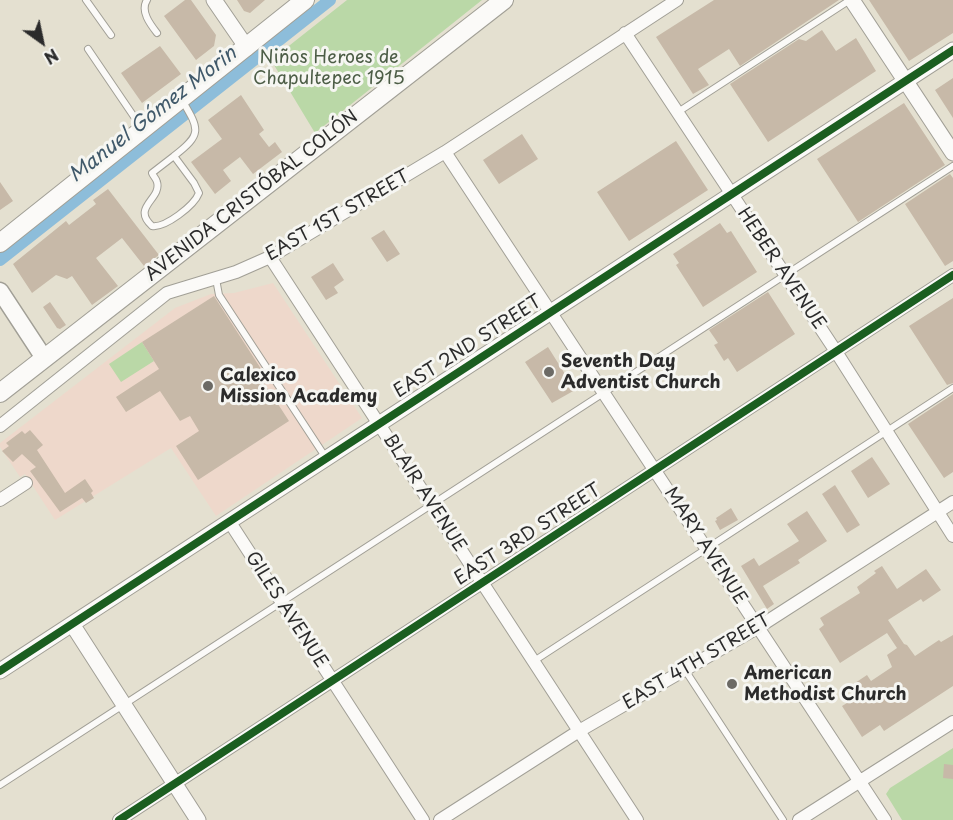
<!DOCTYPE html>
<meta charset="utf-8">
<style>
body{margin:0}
#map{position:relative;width:953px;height:820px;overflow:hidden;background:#e4e0d0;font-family:"Playpen Sans",sans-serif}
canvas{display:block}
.north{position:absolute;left:12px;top:12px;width:60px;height:60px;-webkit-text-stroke:4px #f6f6f2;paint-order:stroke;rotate:147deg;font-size:16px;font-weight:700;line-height:24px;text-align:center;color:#2b2b2b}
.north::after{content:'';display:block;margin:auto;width:21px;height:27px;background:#2b2b2b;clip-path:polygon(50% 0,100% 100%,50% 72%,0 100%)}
</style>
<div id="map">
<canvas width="953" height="820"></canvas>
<div class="north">N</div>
</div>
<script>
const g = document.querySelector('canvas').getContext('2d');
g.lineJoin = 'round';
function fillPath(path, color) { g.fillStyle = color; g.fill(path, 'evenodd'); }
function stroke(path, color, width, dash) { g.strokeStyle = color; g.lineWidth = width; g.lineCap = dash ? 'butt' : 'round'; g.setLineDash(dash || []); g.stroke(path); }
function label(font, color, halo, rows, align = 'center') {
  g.font = font + ' "Playpen Sans",sans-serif'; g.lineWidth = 6; g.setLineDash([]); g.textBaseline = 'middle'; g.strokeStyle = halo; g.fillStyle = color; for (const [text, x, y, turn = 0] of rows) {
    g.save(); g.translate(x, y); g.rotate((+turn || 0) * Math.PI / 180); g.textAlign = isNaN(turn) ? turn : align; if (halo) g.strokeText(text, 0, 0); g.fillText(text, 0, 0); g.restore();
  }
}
const built = new Path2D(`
 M273 283 362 418 216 516 171 448 55 520 25 474 20 477 0 447V443L175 308 211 294 234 293Z`);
const green = new Path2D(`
 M347 0H482L315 133 271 60Z
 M142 342 154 361 121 382 109 364Z
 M953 748V820H902L886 794 890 788Z`);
const canal = new Path2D(`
 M0 260 330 0`);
const building = new Path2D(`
 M185 0H191L216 35 214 46 196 60 164 16Z
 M237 0H265L250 13 244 11Z
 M714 0H839L740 66 729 49 698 69 709 85 693 94 656 37Z
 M869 0H953V33L909 61Z
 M822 30 836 51 856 38 876 71 768 142 730 84 799 39 806 41Z
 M160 46 181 74 142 103 121 73Z
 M953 78V118L935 90Z
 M241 95 264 130 259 134 269 147 275 142 282 152 253 174 240 157 223 170 231 181 215 194 191 162 222 139 208 120Z
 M904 103 945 165 858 222 817 159Z
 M522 134 538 159 499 184 483 160Z
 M676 141 708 190 629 241 597 192Z
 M950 174 953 178V261L945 266 905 204Z
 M0 182 13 201 0 210Z
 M108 189 159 255 144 266 122 238 96 258 118 286 92 305 72 276 67 279 56 275 32 293 13 264 66 221 69 225 96 204 93 200Z
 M720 223 727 233 731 231 757 272 703 307 676 265 679 263 673 254Z
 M384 230 400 254 387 262 371 238Z
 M333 263 344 280 334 287 338 293 326 300 311 277Z
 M768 292 795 334 737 372 728 358 724 361 714 345 718 343 709 330Z
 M214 296 263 372 259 375 289 421 198 480 176 446 199 431 190 416 180 421 160 391 126 412 116 397 159 369 142 342Z
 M953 298V383L947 385 909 326Z
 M50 302 66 325 60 329 57 328 43 307Z
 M548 347 575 390 552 403 525 362Z
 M953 394V472L944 478 908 424Z
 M30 430 43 445 37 450 65 493 85 479 93 491 91 493 94 498 86 503 82 498 60 512 30 471 36 467 22 454 13 462 2 451 9 446 6 443 22 431 25 434Z
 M872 457 890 484 868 498 851 471Z
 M835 485 860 525 847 533 822 494Z
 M731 508 738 520 720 530 715 521 717 520 716 518Z
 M807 511 827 541 798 560 800 563 763 586 774 604 767 609 741 566 754 558 759 566 799 541 787 524Z
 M882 566 897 589 926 569 941 590 923 602 921 599 888 620 904 644 907 645 915 656 939 640 941 642 953 635V686L884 731 880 725 862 737 842 706 862 694 855 683 867 675 871 681 892 667 887 655 897 648 887 633 840 663 819 629 824 625 820 618 860 593 857 587 876 573 874 571Z
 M944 764 953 765V779L943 778Z`);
const service = new Path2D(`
 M86 0 111 35
 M147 0C140 11 150 24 157 33
 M88 49 141 127
 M678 112 850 0
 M174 156 152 173C153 176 156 178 157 182 162 199 131 207 152 226 165 228 194 206 199 193L194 183 174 156C203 134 199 129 182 100
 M216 279 219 295 326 458
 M534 661 953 388
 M685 670 783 820
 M0 785 953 166`);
const minor = new Path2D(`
 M625 33 835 350 953 536
 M445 152C592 374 738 597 885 820
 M270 257 637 820
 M0 426 167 293 236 272 270 257 445 152 677 0
 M0 500 26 483
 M229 521 423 820
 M119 820 953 275
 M440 820 579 731 757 628 953 502
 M799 820 953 722`);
const tertiary = new Path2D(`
 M214 0 247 48
 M852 0 953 153
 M72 624 198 820
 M0 671 953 50`);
const secondary = new Path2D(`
 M0 291 44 358`);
const primary = new Path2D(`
 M0 243 305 0
 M0 393 504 0`);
const cycleway = new Path2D(`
 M0 671 953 50
 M119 820 953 275`);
const markers = [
 [549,372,6,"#6c6a65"],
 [208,386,6,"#6c6a65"],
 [732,684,6,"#6c6a65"]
];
const parkNames = [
 ["Niños Heroes de",329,58],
 ["Chapultepec 1915",329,79]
];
const streetNames = [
 ["AVENIDA CRISTÓBAL COLÓN",252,196,-38],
 ["EAST 1ST STREET",338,216,-30],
 ["HEBER AVENUE",781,269,56],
 ["EAST 2ND STREET",468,347,-33],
 ["BLAIR AVENUE",424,493,57],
 ["EAST 3RD STREET",528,535,-33],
 ["MARY AVENUE",705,546,57],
 ["GILES AVENUE",286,610,57],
 ["EAST 4TH STREET",697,662,-31]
];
const poiNames = [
 ["Seventh Day",561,362],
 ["Adventist Church",561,383],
 ["Calexico",220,376],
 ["Mission Academy",220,397],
 ["American",744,674],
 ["Methodist Church",744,695]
];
const waterNames = [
 ["Manuel Gómez Morin",153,115,-38]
];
fillPath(built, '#eed8cb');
fillPath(green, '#bad8a7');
stroke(canal, '#8dbdda', 12);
fillPath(building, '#c7b9a8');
stroke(service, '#a19f96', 8);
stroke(minor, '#a19f96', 14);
stroke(tertiary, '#a19f96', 17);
stroke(secondary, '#a19f96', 19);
stroke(primary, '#a19f96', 20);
stroke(service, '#fbfaf8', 6);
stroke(minor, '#fbfaf8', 12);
stroke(tertiary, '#fbfaf8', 15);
stroke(secondary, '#fbfaf8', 16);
stroke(primary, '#fbfaf8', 18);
stroke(cycleway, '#1b5e20', 8);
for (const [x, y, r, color] of markers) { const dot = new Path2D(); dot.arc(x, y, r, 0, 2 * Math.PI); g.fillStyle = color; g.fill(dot); stroke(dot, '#f6f6f2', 2); }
label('18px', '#4c5d46', '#f6f6f2', parkNames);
label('18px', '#2b2b2b', '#f6f6f2', streetNames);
label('bold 18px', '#2b2b2b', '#f6f6f2', poiNames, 'left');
label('italic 20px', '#40596a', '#f6f6f2', waterNames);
</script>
